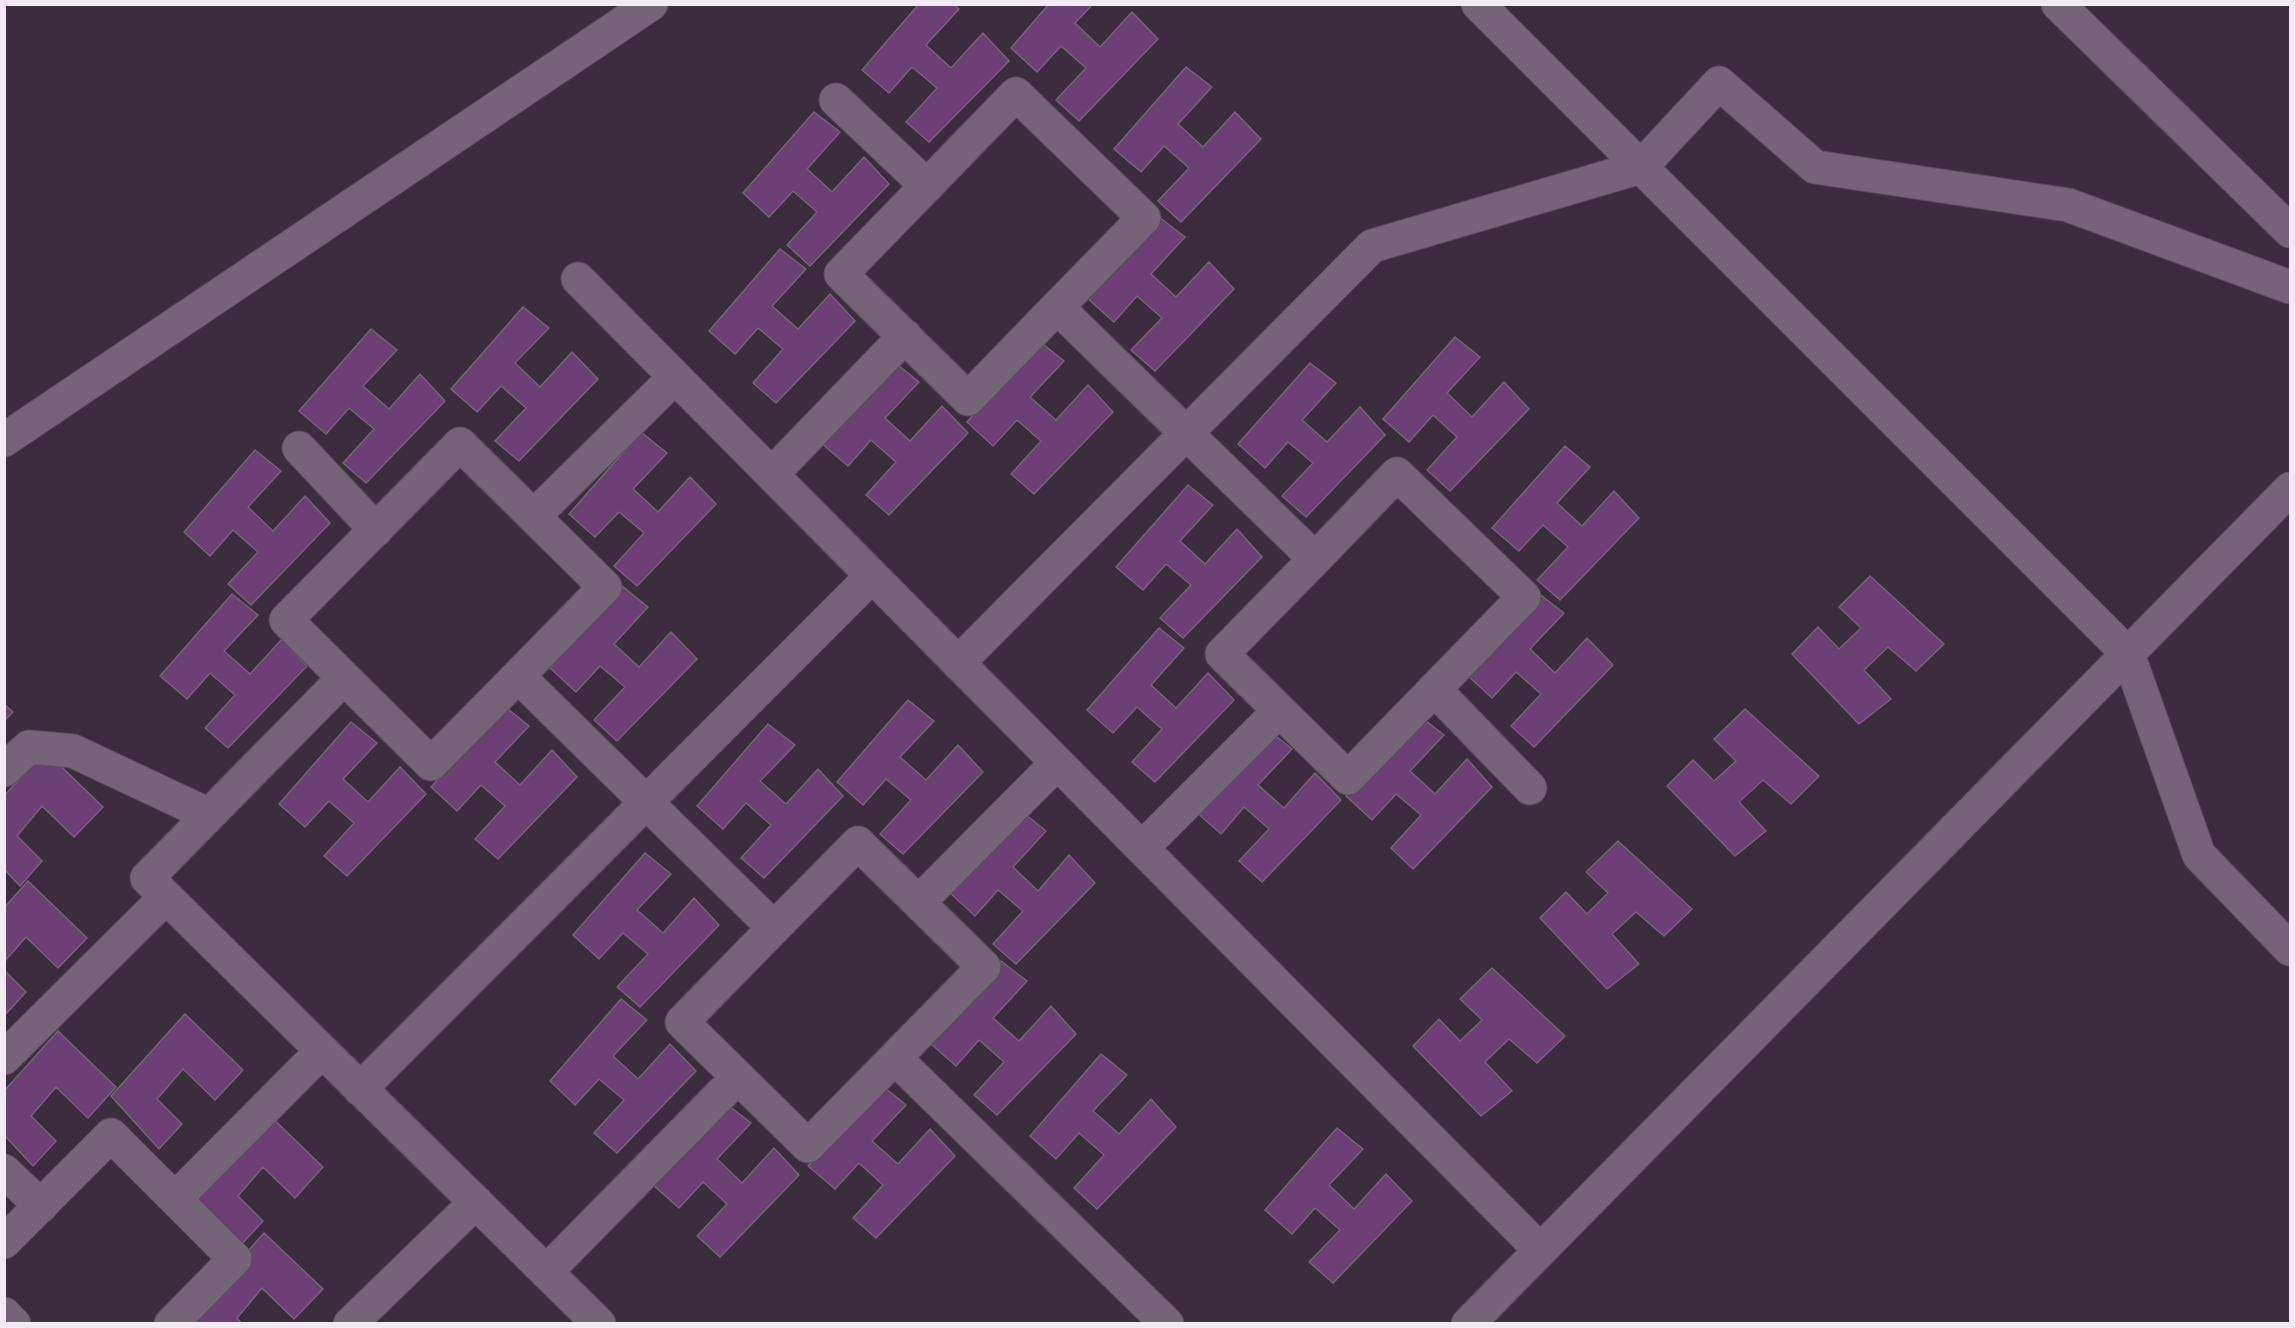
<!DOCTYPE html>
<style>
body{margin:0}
#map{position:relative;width:2295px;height:1328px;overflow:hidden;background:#3c2d3e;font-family:"Space Grotesk",sans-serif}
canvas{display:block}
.frame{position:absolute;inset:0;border:6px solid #f3e9f5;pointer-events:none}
</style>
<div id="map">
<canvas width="2295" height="1328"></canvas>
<div class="frame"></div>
</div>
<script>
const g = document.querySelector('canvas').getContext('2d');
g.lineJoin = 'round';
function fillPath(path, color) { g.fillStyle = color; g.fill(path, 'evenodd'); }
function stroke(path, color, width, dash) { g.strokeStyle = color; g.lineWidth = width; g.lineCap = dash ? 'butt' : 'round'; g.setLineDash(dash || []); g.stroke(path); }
const building = new Path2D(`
 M919 4H954L959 9 926 45 951 68 983 33 1009 61 929 142 906 122 937 88 912 67 889 93 862 70Z
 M1049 4H1093L1075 23 1100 47 1132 12 1158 39 1079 121 1056 100 1086 68 1061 46 1037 72 1011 48Z
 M1186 67 1212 87 1178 124 1203 147 1235 112 1261 139 1181 222 1158 201 1189 168 1164 146 1141 172 1114 149Z
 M814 112 840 132 807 169 832 192 864 157 889 184 810 266 787 245 817 212 793 191 769 217 743 193Z
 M1159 217 1185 237 1151 274 1176 297 1209 262 1234 289 1155 371 1131 350 1162 318 1137 296 1114 322 1087 298Z
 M780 249 806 269 772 306 798 329 830 294 855 321 776 403 753 383 783 349 758 328 735 354 709 331Z
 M523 307 549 328 515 363 540 387 572 352 598 379 519 461 495 441 526 408 501 386 477 412 451 389Z
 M371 329 397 350 363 386 389 409 420 374 445 401 366 483 343 463 374 429 349 408 326 434 299 411Z
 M1455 337 1480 357 1447 393 1472 417 1504 382 1529 409 1450 491 1427 470 1457 437 1433 415 1409 442 1383 419Z
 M1038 340 1064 361 1030 397 1056 420 1088 385 1113 412 1034 494 1011 474 1041 441 1017 420 993 446 967 422Z
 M893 361 919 382 885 418 910 441 942 406 968 433 889 515 866 495 896 462 871 440 848 466 821 443Z
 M1310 363 1336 383 1302 420 1327 442 1360 407 1385 435 1306 517 1282 496 1313 463 1288 442 1265 468 1238 444Z
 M641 432 667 453 633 489 658 512 690 477 716 504 637 586 614 566 644 533 619 512 595 537 569 514Z
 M1565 446 1590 467 1557 503 1582 526 1614 491 1639 518 1560 600 1537 580 1568 547 1543 525 1519 551 1492 528Z
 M255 450 281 471 248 507 273 531 305 496 330 523 251 605 228 584 258 552 233 530 210 556 184 532Z
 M1188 485 1213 505 1180 541 1205 564 1237 529 1262 557 1183 638 1160 618 1191 585 1166 564 1143 590 1116 567Z
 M1870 576 1944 644 1916 671 1888 647 1864 670 1891 699 1859 724 1792 654 1818 627 1839 649 1861 628 1839 607Z
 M622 586 648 607 614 644 639 667 671 632 697 659 617 741 594 720 625 687 600 666 576 692 550 668Z
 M1538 593 1564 613 1530 649 1555 673 1587 638 1613 665 1534 747 1511 726 1541 694 1516 672 1492 698 1466 674Z
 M232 594 258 615 224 651 250 674 282 639 307 666 228 748 205 728 235 695 210 673 187 699 160 676Z
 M1159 628 1184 648 1151 685 1176 708 1208 673 1234 700 1155 782 1132 762 1162 729 1137 707 1113 733 1087 710Z
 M908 700 934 721 900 757 926 780 958 745 983 772 903 854 880 834 911 800 886 779 863 805 837 782Z
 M4 704 13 712 4 721Z
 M503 705 529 726 495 762 520 785 552 750 577 777 498 859 475 839 505 806 481 785 457 811 431 787Z
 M1745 709 1819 776 1791 804 1763 780 1739 802 1766 831 1735 856 1667 786 1693 760 1714 781 1736 761 1714 739Z
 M1417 714 1444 735 1410 771 1435 794 1467 759 1492 787 1413 869 1391 848 1421 815 1396 794 1372 820 1346 796Z
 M351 722 377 743 343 779 368 802 400 767 426 794 347 876 324 856 354 823 329 801 305 827 279 804Z
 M768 724 795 745 760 781 786 804 818 769 843 796 764 878 741 858 771 825 746 803 723 829 697 806Z
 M1266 728 1292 749 1258 785 1284 808 1315 773 1341 800 1262 882 1239 861 1269 829 1244 807 1221 834 1194 810Z
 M45 751 103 807 74 837 42 806 17 836 42 861 20 886 4 869V796Z
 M1020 810 1046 831 1013 867 1038 891 1069 855 1095 883 1016 964 993 944 1023 911 998 890 975 916 949 892Z
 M1618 841 1692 909 1664 936 1636 912 1612 934 1639 964 1607 989 1540 918 1566 892 1587 914 1608 893 1586 872Z
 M645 853 671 874 637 910 663 933 694 898 719 925 640 1007 617 987 648 954 623 933 599 959 573 935Z
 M28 881 87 938 58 968 26 937 4 962V908Z
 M1001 961 1027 981 993 1018 1019 1041 1051 1006 1076 1034 997 1115 974 1095 1004 1062 979 1040 956 1066 930 1043Z
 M1492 968 1565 1036 1537 1063 1509 1039 1485 1062 1512 1091 1481 1116 1413 1046 1439 1019 1460 1041 1482 1020 1460 999Z
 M4 970 26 992 4 1016Z
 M621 999 647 1020 613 1056 638 1079 670 1044 696 1071 617 1153 594 1133 624 1100 599 1079 575 1105 550 1081Z
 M185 1014 243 1070 215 1100 183 1069 157 1099 182 1124 159 1149 111 1096Z
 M58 1031 116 1087 88 1118 56 1087 31 1116 56 1141 33 1166 4 1135V1091Z
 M1101 1054 1127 1075 1093 1111 1119 1134 1151 1099 1176 1127 1097 1209 1074 1188 1104 1155 1079 1133 1056 1159 1030 1136Z
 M880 1084 906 1105 872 1141 898 1164 930 1129 955 1156 876 1238 853 1218 883 1185 859 1163 835 1189 808 1166Z
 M725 1103 751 1123 717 1159 742 1183 774 1148 799 1175 720 1257 697 1236 727 1204 703 1182 679 1208 653 1185Z
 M265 1111 323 1167 295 1198 263 1167 238 1196 263 1221 240 1246 192 1193Z
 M1337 1128 1363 1149 1329 1185 1354 1209 1386 1174 1412 1201 1333 1283 1309 1262 1340 1230 1315 1208 1292 1234 1265 1210Z
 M264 1233 323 1289 294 1319 262 1288 237 1318 242 1324H199L191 1315Z`);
const street = new Path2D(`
 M1478 4 2128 654 2199 855 2290 949
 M2058 4 2290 231
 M836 100 927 186
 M578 279 1540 1250
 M1057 307 1144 218 1016 94 841 274 968 399 1057 307 1315 559 1397 474 1524 597 1348 778 1222 654 1315 559
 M4 440 651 4
 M299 448 376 530
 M772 474 905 336
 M534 516 675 377
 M958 663 1372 246 1641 167 1719 83 1815 167 2068 205 2290 287
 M518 676 605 587 460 444 286 620 431 764 518 676 774 928 858 843 984 967 808 1146 682 1022 774 928
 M344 678 147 878 599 1324
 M1434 689 1530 788
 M4 770 29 747 73 751 209 815
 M1142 848 1279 711
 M919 902 1057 763
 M4 1058 166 897
 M895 1058 1167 1324
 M360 1089 872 576
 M4 1171 41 1206
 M175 1199 322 1051
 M4 1242 111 1135 235 1259 171 1324
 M546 1272 738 1077
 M4 1314 14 1324
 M350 1324 476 1202
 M1468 1324 2290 489`);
fillPath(building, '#6d4075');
stroke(building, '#756478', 1.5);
stroke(street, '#594c5b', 35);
stroke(street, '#756478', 33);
</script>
